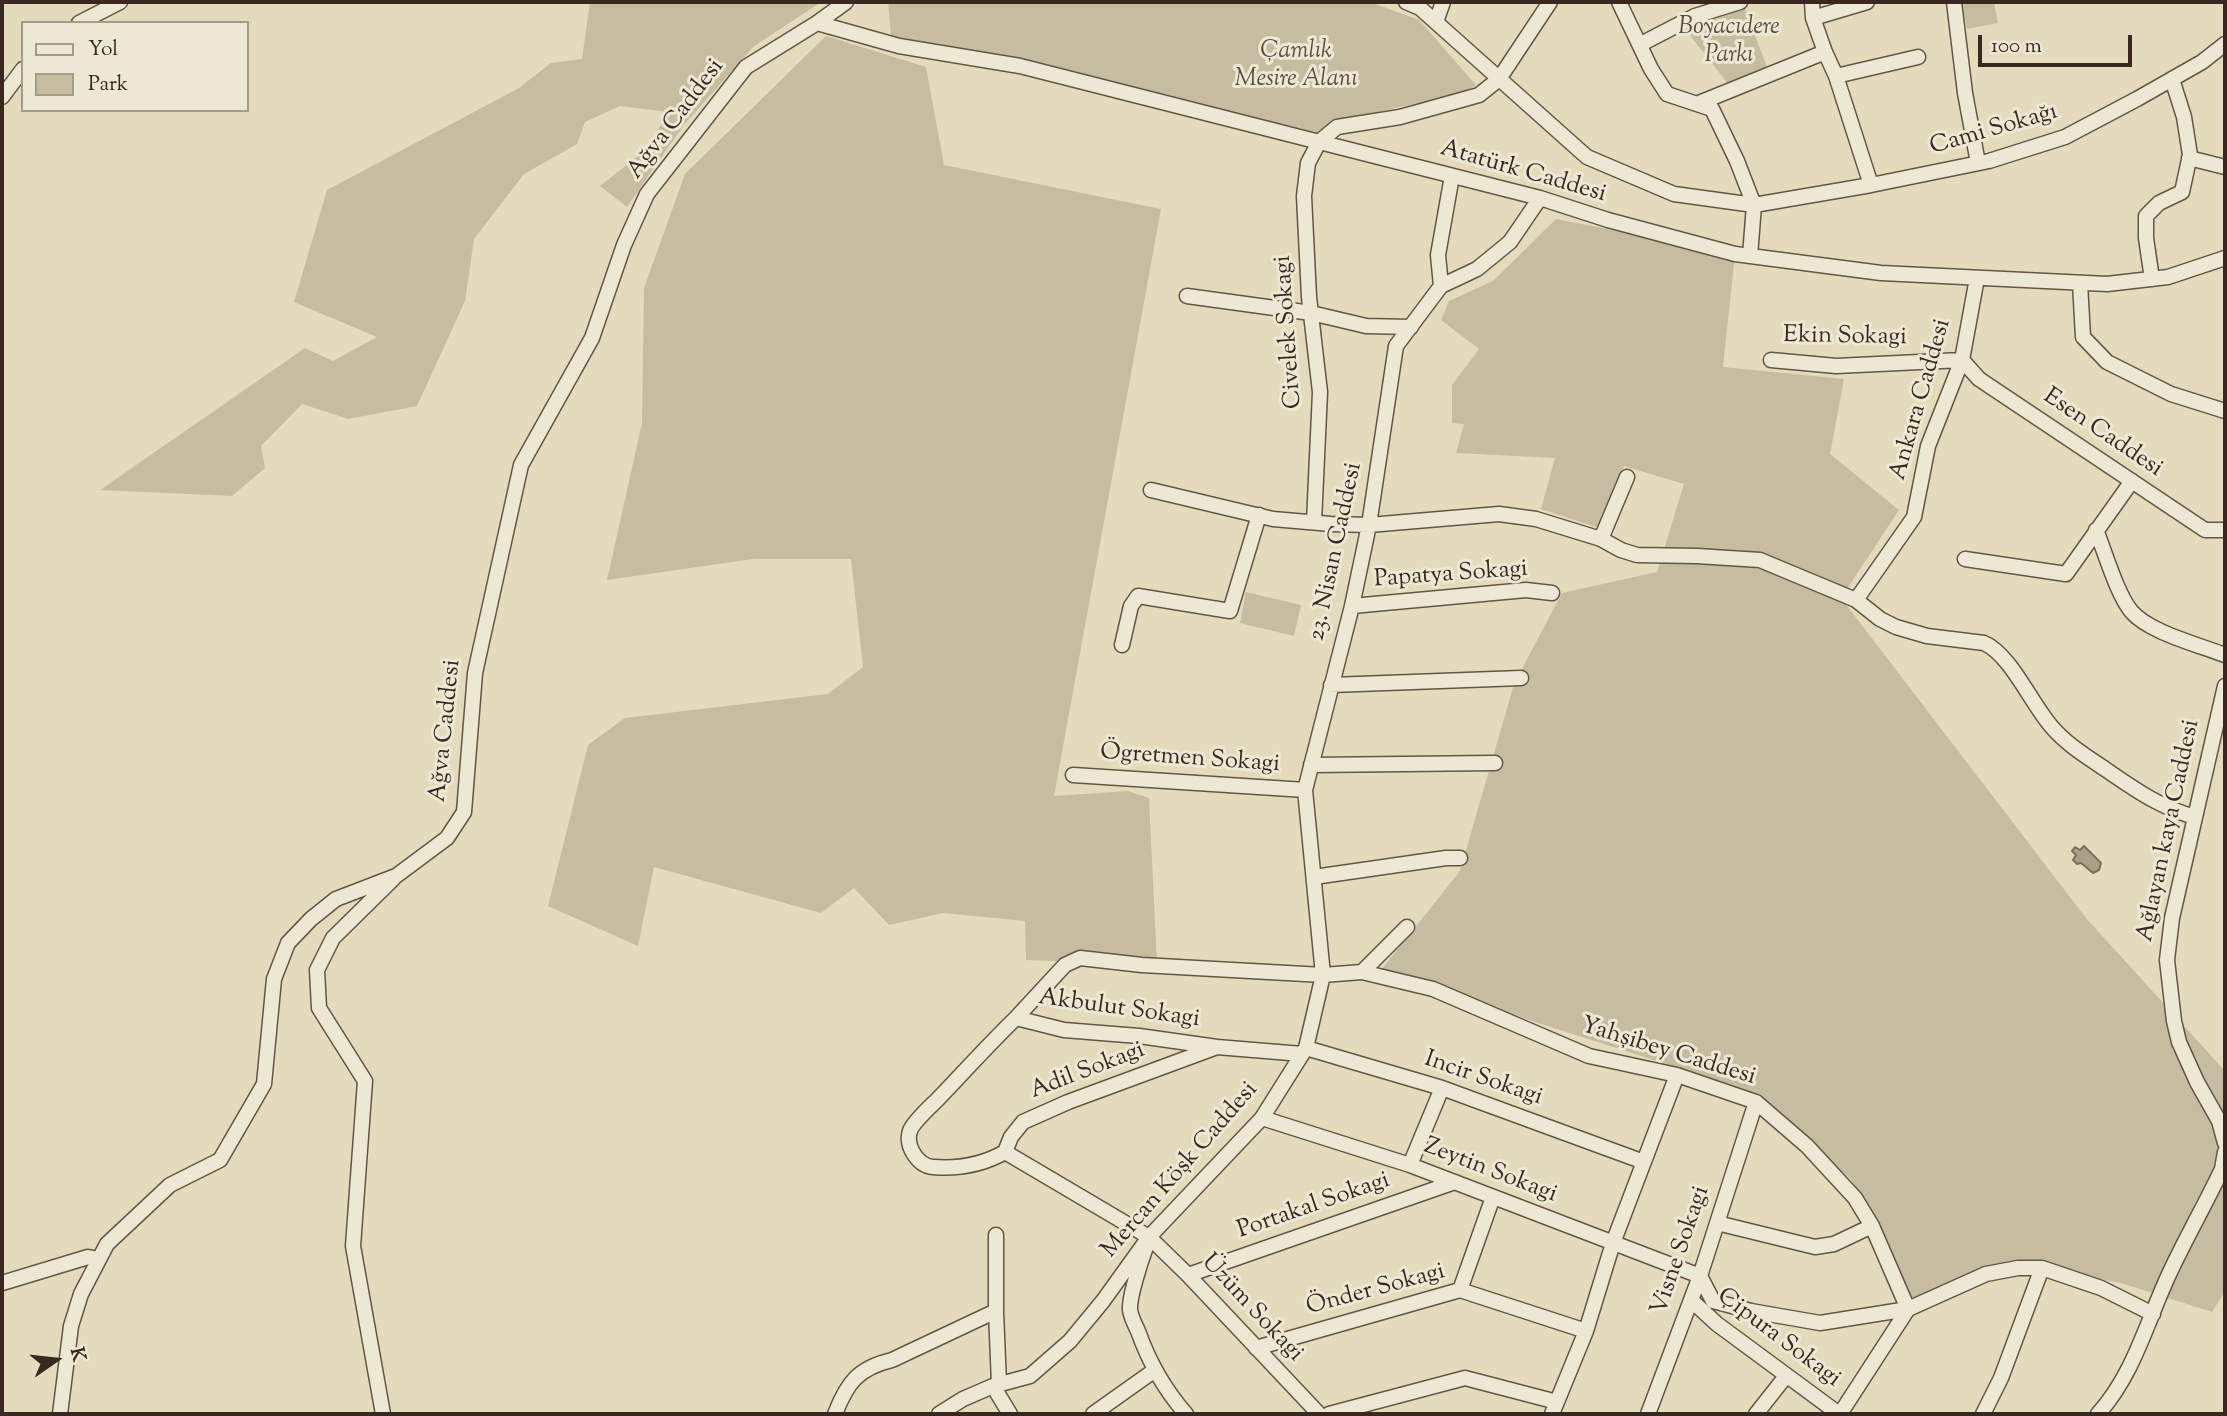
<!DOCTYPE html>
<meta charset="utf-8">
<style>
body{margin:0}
#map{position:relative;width:2227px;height:1416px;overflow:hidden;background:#e3dbbb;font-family:"Sorts Mill Goudy",serif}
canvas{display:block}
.frame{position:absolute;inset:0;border:4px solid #3a2820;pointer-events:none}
.legend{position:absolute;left:21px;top:21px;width:228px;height:91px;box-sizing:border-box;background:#ede8d3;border:2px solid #a59b8b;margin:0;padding:9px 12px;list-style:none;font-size:21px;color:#3a2820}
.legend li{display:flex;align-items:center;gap:14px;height:35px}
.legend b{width:35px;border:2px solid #a59b8b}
.north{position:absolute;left:21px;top:1325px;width:70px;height:70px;-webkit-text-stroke:5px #ede8d3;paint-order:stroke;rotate:76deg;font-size:19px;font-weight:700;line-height:28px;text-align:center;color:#3a2820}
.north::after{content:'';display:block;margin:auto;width:24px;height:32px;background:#3a2820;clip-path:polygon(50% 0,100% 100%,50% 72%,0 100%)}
.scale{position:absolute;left:1978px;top:35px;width:154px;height:32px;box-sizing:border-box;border:4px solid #3a2820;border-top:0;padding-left:9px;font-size:21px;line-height:24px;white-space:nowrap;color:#3a2820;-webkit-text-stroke:5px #ede8d3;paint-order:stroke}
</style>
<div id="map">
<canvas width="2227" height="1416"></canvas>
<div class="frame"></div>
<ul class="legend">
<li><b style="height:9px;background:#ede8d3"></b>Yol</li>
<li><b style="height:19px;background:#c6bda1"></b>Park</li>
</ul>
<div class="north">K</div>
<div class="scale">100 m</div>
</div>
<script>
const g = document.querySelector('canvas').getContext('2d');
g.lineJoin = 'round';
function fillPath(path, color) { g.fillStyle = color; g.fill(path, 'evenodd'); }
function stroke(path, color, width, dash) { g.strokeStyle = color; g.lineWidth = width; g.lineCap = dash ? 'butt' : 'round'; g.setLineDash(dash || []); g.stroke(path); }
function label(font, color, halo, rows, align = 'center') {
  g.font = font + ' "Sorts Mill Goudy",serif'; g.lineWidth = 6; g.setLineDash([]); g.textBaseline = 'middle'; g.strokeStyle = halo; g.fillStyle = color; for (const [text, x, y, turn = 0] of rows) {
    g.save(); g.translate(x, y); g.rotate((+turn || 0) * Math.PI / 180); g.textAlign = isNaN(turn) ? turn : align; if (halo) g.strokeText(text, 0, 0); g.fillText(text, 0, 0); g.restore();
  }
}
const green = new Path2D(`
 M590 2H821L753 47 683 126 627 207 600 186 647 149 668 112 620 106 585 122 577 144 524 174 474 239 465 301 417 406 348 419 302 404 261 446 265 468 232 496 100 490 305 348 333 361 377 337 294 302 327 190 519 88 551 63 582 59Z
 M888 2H1370L1419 20 1476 85 1463 93 1332 122 1313 138 1021 64 891 36Z
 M1962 2H1994L1998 23 1967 29Z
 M1745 9 1767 67 1729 85 1685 29Z
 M826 36 926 67 944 165 1161 209 1054 796 1128 791 1149 798 1157 965 1026 960 1025 921 943 913 889 925 854 888 821 913 654 867 638 946 548 906 588 745 625 718 828 694 863 667 851 559H753L607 580 642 423 644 288 685 174Z
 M1556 219 1735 254 1723 367 1844 379 1830 454 1899 510 1841 598 2086 918 2225 1071V1291L2212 1312 2121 1283 2042 1268H2018L1916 1306 1851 1179 1732 1085 1538 1023 1382 969 1460 871 1514 684 1562 593 1657 572 1684 484 1624 466 1599 528 1541 509 1555 458 1456 453 1464 424 1452 423V385L1479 349 1441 320 1449 301 1493 281Z
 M1246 592 1301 605 1294 636 1240 623Z`);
const water = new Path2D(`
 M2084 846 2101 863 2099 870 2093 873 2081 863 2077 864 2073 860 2076 855 2072 851 2075 847 2080 850Z`);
const minor = new Path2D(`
 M1406 2 1420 8 1587 157 1674 194 1754 205 1871 185 1989 161 2065 137 2137 99 2202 62 2225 44
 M1619 2 1651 69 1667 94 1712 109 1737 161 1754 205 1750 256
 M1812 2 1813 18 1825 52 1836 76 1871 185
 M1954 2 1965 93 1978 163
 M1813 18 1867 2
 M1436 22 1443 2
 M79 23 120 2
 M817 23 899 46 1020 66 1540 198 1608 220 1735 254 1881 273 2107 284 2168 277 2225 258
 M1641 44 1695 16 1740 2
 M1836 76 1918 57
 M2 97 23 69
 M1699 103 1825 52
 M2189 158 2225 167
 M2152 279 2146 238V216L2159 203 2182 192 2190 155 2184 117 2172 79
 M2080 283 2083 337 2107 362 2171 394 2225 411
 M1441 286 1438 255 1452 176
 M1187 296 1311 313 1366 326 1411 327
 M1771 360 1836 366 1962 360
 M1962 360 1979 379 2205 530H2225
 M1151 490 1273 519 1331 524 1369 525 1499 514 1536 519 1601 539 1621 550 1637 555 1697 556 1760 560 1856 600 1880 619 1896 627 1927 636 1984 643C2010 654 2031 703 2051 726 2066 744 2086 756 2105 769 2136 790 2159 807 2195 817
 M1314 522 1320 392 1309 297 1304 196 1308 163 1319 142 1337 127 1400 117 1479 95 1499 79 1550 2
 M2096 530C2105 552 2117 594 2131 611 2148 632 2199 645 2225 655
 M1601 539 1627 477
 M1965 559 2066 574 2132 481
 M1856 600 1914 517 1928 446 1962 360 1977 278
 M1352 606 1526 590 1552 593
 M1122 645 1131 606 1138 596 1230 611 1259 515
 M1331 685 1521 678
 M2225 686 2172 918 2167 960 2174 1021 2179 1042 2197 1082 2219 1121 2225 1143
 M1311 765 1495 763
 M1073 775 1305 790
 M1314 877 1446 858H1460
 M1016 1018 1065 965 1080 958 1142 965 1323 975 1305 790 1352 606 1369 525 1396 346 1441 286 1477 269 1510 242 1540 198
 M1217 1047 1068 1102 1023 1122 1011 1137 1005 1152C984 1164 958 1169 933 1167 918 1166 905 1146 910 1131 913 1122 931 1106 938 1099 964 1072 989 1044 1016 1018L1064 1030 1139 1036 1217 1047 1302 1054
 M1306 1048 1442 1088 1644 1162
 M1262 1118 1410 1165 1700 1276 1713 1301 1751 1311 1820 1323 1908 1309 1872 1226 1855 1198 1807 1146 1756 1102 1677 1075 1589 1056 1433 989 1362 972
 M1005 1152 1149 1237 1188 1275 1319 1414
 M1410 1165 1442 1088
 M1717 1223 1815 1247 1834 1244 1872 1226
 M1146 1247C1141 1261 1129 1297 1130 1310 1131 1317 1135 1325 1138 1331 1149 1362 1164 1389 1186 1414
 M1188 1275 1455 1182
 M2 1283 88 1257 98 1259
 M1460 1290 1493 1197
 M1691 1300 1717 1324 1839 1414
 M996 1311 999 1384
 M1256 1348 1460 1290 1586 1331
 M993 1386 1010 1414
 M60 1414 71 1326 81 1294 107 1244 170 1185 220 1160 264 1084 274 979 288 943 311 919 336 899 396 876 447 838 464 812 475 673 521 465 592 338 624 245 647 194 746 67 817 23 846 2
 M383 1414 353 1246 365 1081 319 1008 317 970 333 938 393 879
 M835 1414C847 1383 858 1368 892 1360L996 1311V1235
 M939 1414 963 1399 993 1386 1030 1376 1070 1341 1103 1301 1149 1237 1262 1118 1306 1048 1323 975 1362 972 1407 927
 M1093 1414 1155 1370
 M1329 1414 1465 1378 1557 1402
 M1552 1414 1586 1331 1613 1243 1677 1075
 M1648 1414 1700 1276 1756 1102
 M1756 1414 1786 1376
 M1840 1414 1908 1309 1986 1274 2018 1268H2042L2101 1288 2153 1314
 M1983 1414 2001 1378 2042 1268
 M2098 1414C2135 1373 2147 1320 2171 1270 2187 1236 2206 1203 2222 1169L2225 1152`);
const parkNames = [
 ["Boyacıdere",1729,29],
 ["Parkı",1729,57],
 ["Çamlık",1296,53],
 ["Mesire Alanı",1296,81]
];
const streetNames = [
 ["Ağva Caddesi",677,120,-53],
 ["Cami Sokağı",1994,131,-16],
 ["Atatürk Caddesi",1523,173,16],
 ["Civelek Sokagi",1290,332,-94],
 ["Ekin Sokagi",1845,338,1],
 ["Ankara Caddesi",1922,400,-74],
 ["Esen Caddesi",2102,434,34],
 ["23. Nisan Caddesi",1337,552,-78],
 ["Papatya Sokagi",1451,576,-4],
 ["Ağva Caddesi",447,731,-84],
 ["Ögretmen Sokagi",1190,760,4],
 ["Ağlayan kaya Caddesi",2170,831,-78],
 ["Akbulut Sokagi",1119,1010,8],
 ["Yahşibey Caddesi",1668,1053,17],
 ["Adil Sokagi",1088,1072,-21],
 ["Incir Sokagi",1483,1080,19],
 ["Mercan Köşk Caddesi",1181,1171,-49],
 ["Zeytin Sokagi",1490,1172,21],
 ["Portakal Sokagi",1314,1207,-19],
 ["Visne Sokagi",1682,1251,-71],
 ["Önder Sokagi",1376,1291,-15],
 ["Üzüm Sokagi",1251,1309,47],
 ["Çipura Sokagi",1778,1339,37]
];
fillPath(green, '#c6bda1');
fillPath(water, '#aa9e86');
stroke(water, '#7d6f5d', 2);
stroke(minor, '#645547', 17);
stroke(minor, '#ede8d3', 14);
label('italic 24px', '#5d4d40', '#ede8d3', parkNames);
label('24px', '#3a2820', '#ede8d3', streetNames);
</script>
